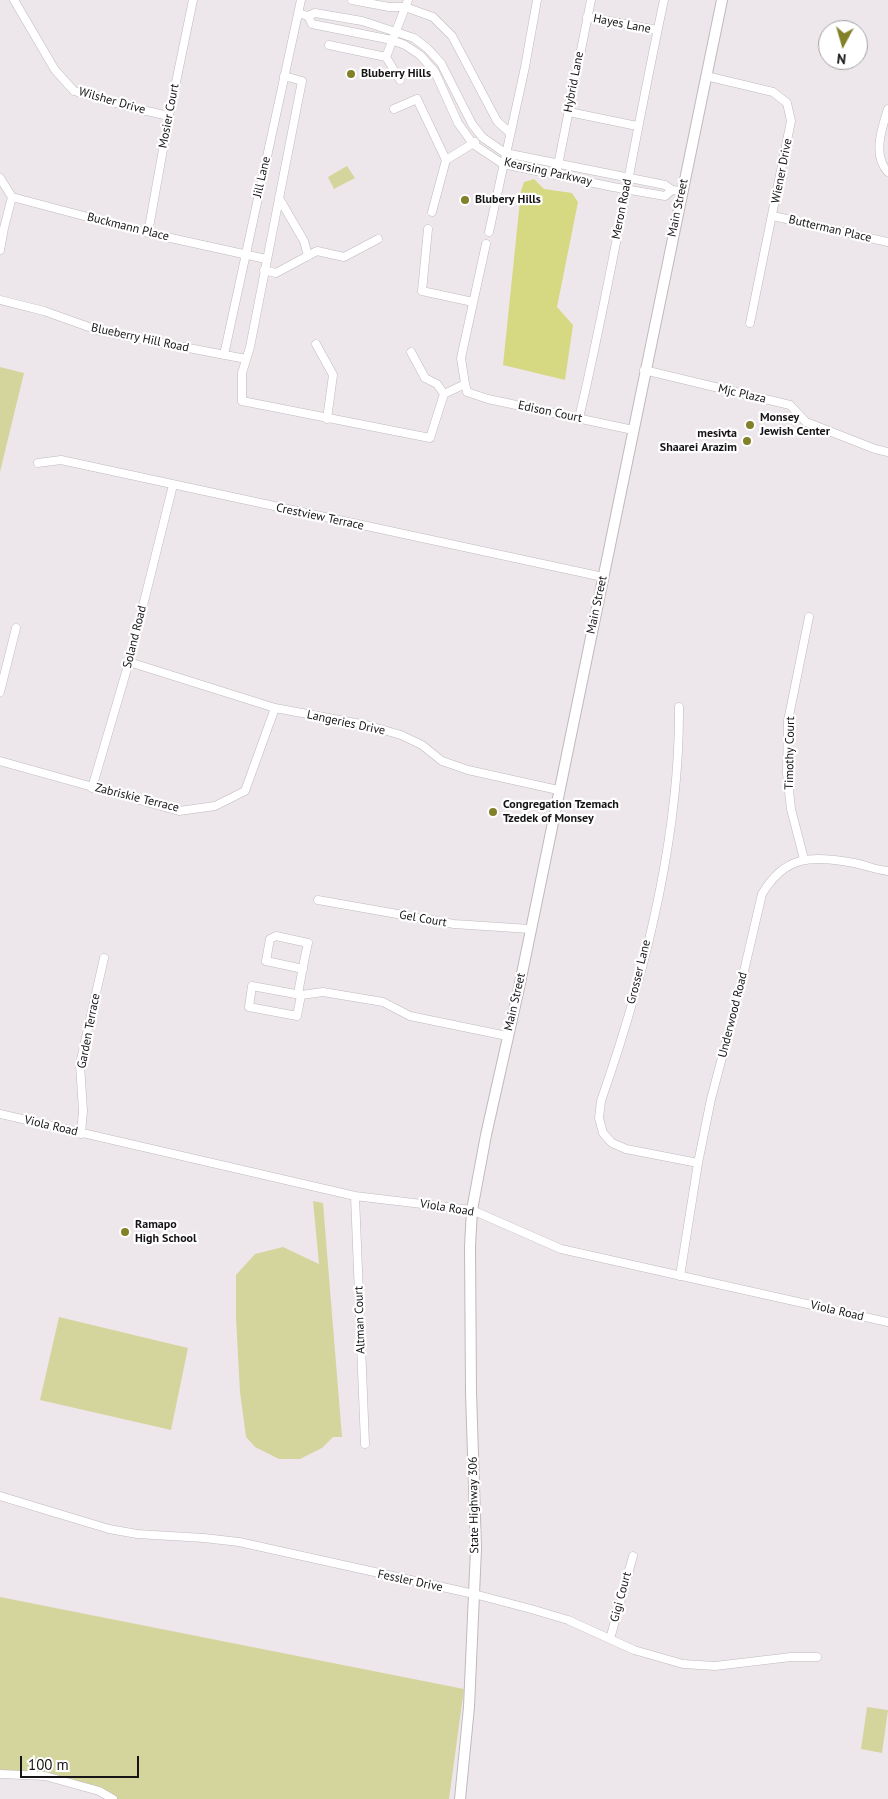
<!DOCTYPE html>
<style>
body{margin:0}
#map{position:relative;width:888px;height:1799px;overflow:hidden;background:#ede7ec;font-family:"PT Sans",sans-serif}
canvas{display:block}
.north{position:absolute;left:818px;top:20px;width:50px;height:50px;box-sizing:border-box;background:#fff;border:1px solid #a2a1a2;border-radius:50%;rotate:186deg;font-size:14px;font-weight:700;line-height:20px;text-align:center;color:#161416}
.north::after{content:'';display:block;margin:auto;width:18px;height:22px;background:#82812a;clip-path:polygon(50% 0,100% 100%,50% 72%,0 100%)}
.scale{position:absolute;left:20px;top:1756px;width:119px;height:22px;box-sizing:border-box;border:2px solid #161416;border-top:0;padding-left:6px;font-size:15px;line-height:18px;white-space:nowrap;color:#161416;-webkit-text-stroke:4px #fff;paint-order:stroke}
</style>
<div id="map">
<canvas width="888" height="1799"></canvas>
<div class="north">N</div>
<div class="scale">100 m</div>
</div>
<script>
const g = document.querySelector('canvas').getContext('2d');
g.lineJoin = 'round';
function fillPath(path, color) { g.fillStyle = color; g.fill(path, 'evenodd'); }
function stroke(path, color, width, dash) { g.strokeStyle = color; g.lineWidth = width; g.lineCap = dash ? 'butt' : 'round'; g.setLineDash(dash || []); g.stroke(path); }
function label(font, color, halo, rows, align = 'center') {
  g.font = font + ' "PT Sans",sans-serif'; g.lineWidth = 4.5; g.setLineDash([]); g.textBaseline = 'middle'; g.strokeStyle = halo; g.fillStyle = color; for (const [text, x, y, turn = 0] of rows) {
    g.save(); g.translate(x, y); g.rotate((+turn || 0) * Math.PI / 180); g.textAlign = isNaN(turn) ? turn : align; if (halo) g.strokeText(text, 0, 0); g.fillText(text, 0, 0); g.restore();
  }
}
const green = new Path2D(`
 M347 166 355 178 334 189 328 177Z
 M0 367 24 373 0 472Z
 M313 1201 323 1203 342 1437H333L322 1448 300 1459H279L255 1447 246 1437 240 1392 236 1318V1275L255 1254 283 1247 319 1264Z
 M59 1317 188 1348 171 1430 40 1400Z
 M0 1597 464 1689 449 1799H113L45 1776 0 1774Z
 M867 1707 888 1710 882 1753 861 1749Z`);
const water = new Path2D(`
 M534 179 544 189 572 193 578 202 557 307 573 325 565 380 503 365 521 191 524 182Z`);
const minor = new Path2D(`
 M14 0 55 70 74 91 129 107 169 116
 M352 0 389 7H405L433 17 452 36 497 121 510 133
 M298 13 308 16 315 13 362 21 414 38 427 48 441 63 472 124 482 137 505 153 665 185 672 190 681 191
 M308 16 312 24 392 40 405 45 420 55 435 72 458 123 473 144 503 164 613 187 665 196 672 190
 M587 17 657 30
 M329 45 386 57
 M284 76 302 81 250 347 242 373V401L430 438 444 394 465 384 467 392 488 399 633 430
 M706 76 773 92 787 103 791 121 750 323
 M400 80 386 57 408 0
 M394 109 417 99 446 160
 M888 109C882 127 872 156 888 172
 M569 112 637 126
 M556 175 591 0
 M0 178 12 197 4 228 0 250
 M12 197 148 233 266 259
 M279 198 304 241 308 256
 M432 212 446 160 475 142
 M773 216 888 242
 M428 229 422 291 473 302
 M489 232 525 67 537 0
 M148 233 169 116 193 0
 M264 270 276 273 317 251 344 257 378 239
 M0 300 44 311 100 331 246 359
 M316 344 333 375 327 419
 M411 352 425 378 437 384 444 394
 M224 355 301 0
 M644 370 790 405 806 422 875 449 888 452
 M465 384 461 358 486 244
 M579 418C612 279 634 139 664 0
 M38 463 61 460 603 577
 M129 662 275 708 366 725 401 735 422 745 442 761 468 770 558 790
 M0 692 16 628
 M679 707C680 837 644 978 601 1101L599 1118 603 1133 612 1143 626 1149 698 1163
 M0 761 179 811 215 806 245 791 275 708
 M92 788 129 662 173 485
 M804 859 791 809 787 773 788 721 809 617
 M318 900 454 924 530 929
 M298 994C301 977 304 960 308 943L276 936 270 939 266 961 303 969
 M301 995 252 986 249 1007 297 1016 301 995 323 992 383 1002 410 1016 507 1036
 M0 1114 355 1196 472 1210 561 1249 888 1322
 M81 1134 83 1111 80 1064 104 958
 M355 1196 365 1444
 M680 1276 698 1163 711 1099 737 1001 762 894C785 855 812 855 854 863 865 865 876 870 888 871
 M0 1496 109 1529 137 1534 204 1538 239 1542 474 1594 531 1609 568 1620 634 1650 683 1664 715 1666 791 1657H817
 M610 1639 633 1556
 M0 1774 45 1776 99 1791 113 1799`);
const major = new Path2D(`
 M460 1799 469 1707 476 1549 471 1392 470 1246 472 1210 486 1135 519 988 722 0`);
const markers = [
 [351,74,5,"#82812a"],
 [465,200,5,"#82812a"],
 [750,425,5,"#82812a"],
 [747,441,5,"#82812a"],
 [493,812,5,"#82812a"],
 [125,1232,5,"#82812a"]
];
const streetNames = [
 ["Hayes Lane",622,24,11],
 ["Hybrid Lane",574,82,-79],
 ["Wilsher Drive",112,101,16],
 ["Mosier Court",169,116,-79],
 ["Wiener Drive",782,171,-79],
 ["Kearsing Parkway",548,172,13],
 ["Jill Lane",262,177,-77],
 ["Main Street",678,208,-78],
 ["Meron Road",622,209,-79],
 ["Buckmann Place",128,227,14],
 ["Butterman Place",830,229,13],
 ["Blueberry Hill Road",140,338,12],
 ["Mjc Plaza",742,394,13],
 ["Edison Court",550,412,12],
 ["Crestview Terrace",320,517,12],
 ["Main Street",597,605,-78],
 ["Soland Road",135,637,-76],
 ["Langeries Drive",346,723,12],
 ["Timothy Court",790,753,-89],
 ["Zabriskie Terrace",137,798,14],
 ["Gel Court",423,919,10],
 ["Grosser Lane",639,972,-76],
 ["Main Street",515,1002,-77],
 ["Underwood Road",733,1015,-76],
 ["Garden Terrace",89,1031,-79],
 ["Viola Road",51,1126,13],
 ["Viola Road",447,1208,9],
 ["Viola Road",837,1311,13],
 ["Altman Court",360,1320,-92],
 ["State Highway 306",474,1505,-91],
 ["Fessler Drive",410,1581,12],
 ["Gigi Court",621,1597,-75]
];
const poiNames = [
 ["Bluberry Hills",361,74],
 ["Blubery Hills",475,200],
 ["Monsey",760,418],
 ["Jewish Center",760,432],
 ["mesivta",737,434,"right"],
 ["Shaarei Arazim",737,448,"right"],
 ["Congregation Tzemach",503,805],
 ["Tzedek of Monsey",503,819],
 ["Ramapo",135,1225],
 ["High School",135,1239]
];
fillPath(green, '#d4d59d');
fillPath(water, '#d7d882');
stroke(minor, '#bfb9be', 9);
stroke(major, '#bfb9be', 12);
stroke(minor, '#fff', 8);
stroke(major, '#fff', 10);
for (const [x, y, r, color] of markers) { const dot = new Path2D(); dot.arc(x, y, r, 0, 2 * Math.PI); g.fillStyle = color; g.fill(dot); stroke(dot, '#fff', 2); }
label('12px', '#161416', '#fff', streetNames);
label('bold 12px', '#161416', '#fff', poiNames, 'left');
</script>
